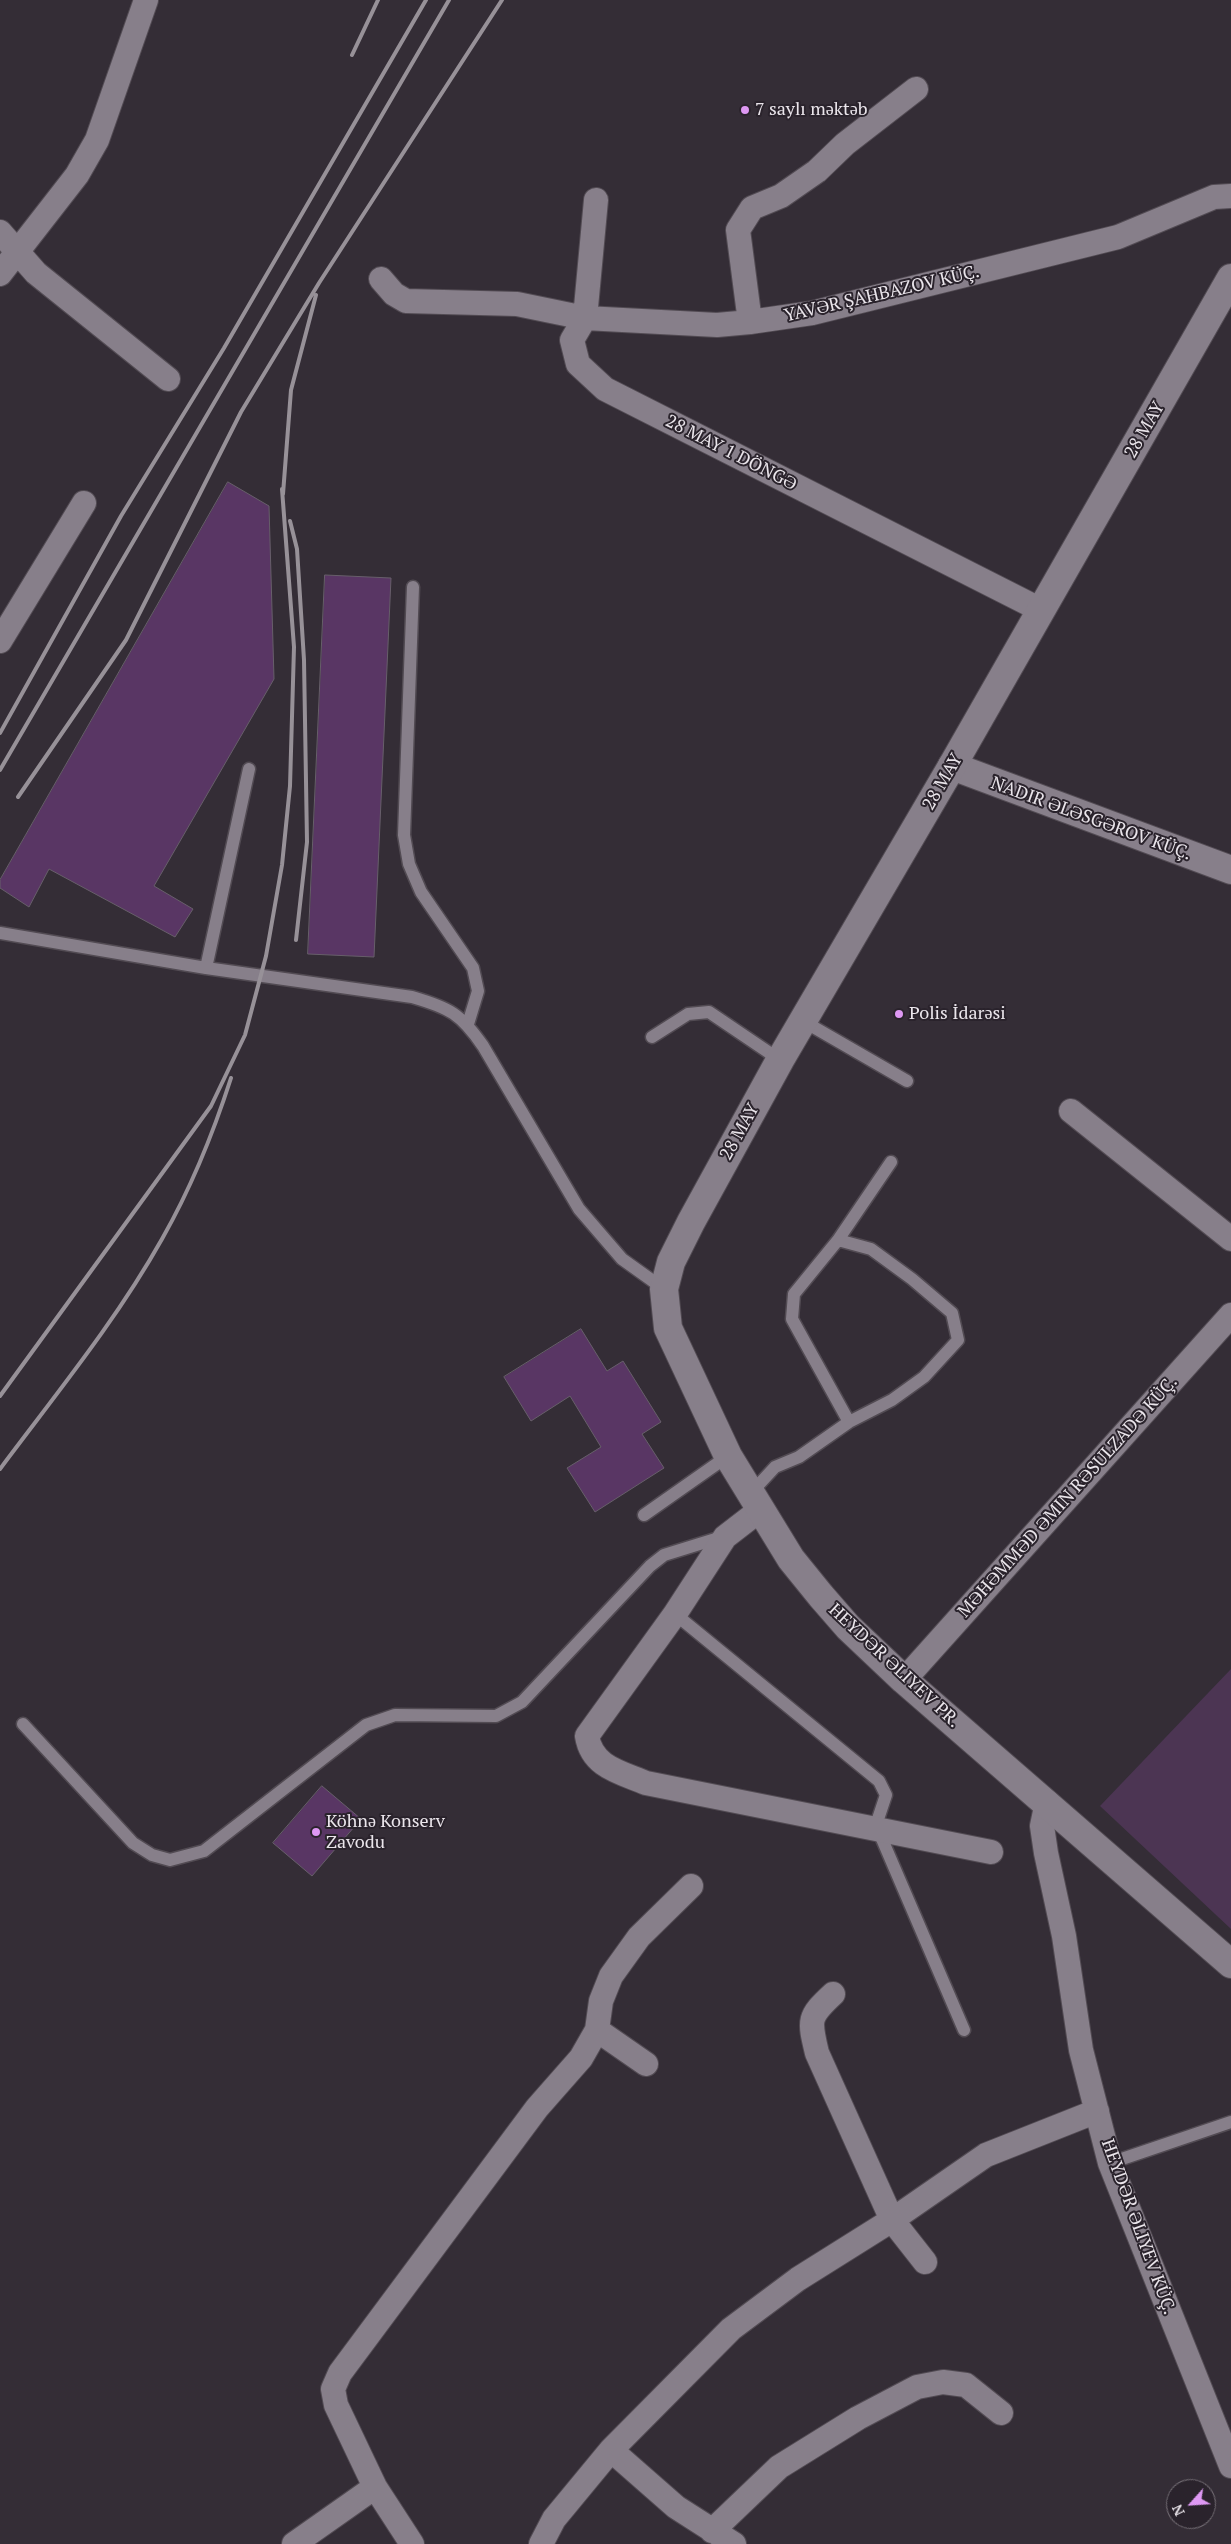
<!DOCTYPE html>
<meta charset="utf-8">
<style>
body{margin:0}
#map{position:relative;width:1231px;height:2544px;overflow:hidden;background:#342d36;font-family:"PT Serif",serif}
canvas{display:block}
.north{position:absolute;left:1166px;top:2479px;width:50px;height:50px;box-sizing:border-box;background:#2a232c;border:1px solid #777178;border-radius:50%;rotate:244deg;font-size:14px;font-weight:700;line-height:20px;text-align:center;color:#eae5eb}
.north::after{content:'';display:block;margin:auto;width:18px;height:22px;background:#de98f3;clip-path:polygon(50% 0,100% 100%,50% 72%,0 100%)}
</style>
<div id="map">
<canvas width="1231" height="2544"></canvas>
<div class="north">N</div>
</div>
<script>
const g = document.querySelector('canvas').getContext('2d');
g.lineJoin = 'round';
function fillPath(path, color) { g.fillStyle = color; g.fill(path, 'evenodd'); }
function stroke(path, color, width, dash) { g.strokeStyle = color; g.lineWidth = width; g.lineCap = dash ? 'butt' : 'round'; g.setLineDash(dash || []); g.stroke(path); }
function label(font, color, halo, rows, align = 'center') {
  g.font = font + ' "PT Serif",serif'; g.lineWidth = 4; g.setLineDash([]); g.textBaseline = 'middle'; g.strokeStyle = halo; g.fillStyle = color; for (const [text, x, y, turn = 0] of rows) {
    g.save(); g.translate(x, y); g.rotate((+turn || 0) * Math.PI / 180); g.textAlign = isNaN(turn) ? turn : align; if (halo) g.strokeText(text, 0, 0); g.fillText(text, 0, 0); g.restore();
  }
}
const green = new Path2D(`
 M1231 1669V1929L1100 1806Z`);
const building = new Path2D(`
 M228 482 269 506 274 679 154 886 193 909 175 937 49 869 29 907 0 888V880Z
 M325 575 391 578 374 957 308 954Z
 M581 1329 607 1371 623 1361 661 1422 642 1434 664 1468 595 1512 567 1468 601 1447 570 1396 531 1421 504 1377Z
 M322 1786 361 1819 312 1876 273 1843Z`);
const service = new Path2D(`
 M413 587 404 835 409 864 421 892 473 968 478 991 468 1024
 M0 933 206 968 412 997C450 1008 461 1014 483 1046L579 1209 622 1259 664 1289
 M206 968 249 769
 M803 1021 907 1081
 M652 1037 688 1014 709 1012 780 1060
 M838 1240 891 1162
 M750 1494 775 1467 799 1457 849 1422 892 1400 924 1377 958 1340 952 1313 912 1279 871 1249 838 1240 794 1294 792 1319 849 1422
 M644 1515 728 1456
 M675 1614 879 1781 886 1795 875 1828 879 1832 964 2030
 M23 1724 133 1843 152 1855 170 1860 204 1851 366 1725 395 1715 496 1716 522 1702 650 1566 664 1555 722 1537
 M1110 2163 1231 2122`);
const minor = new Path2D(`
 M596 200 585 318 572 340 578 364 605 389 1041 610
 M0 232 36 273 168 379
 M0 274 77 175 97 140 146 0
 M381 279 394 294 406 301 517 304 585 318 717 325 750 322 812 313 1118 237 1214 197 1231 196
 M750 322 738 230 752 208 781 196 817 171 845 144 916 89
 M0 641 84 503
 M1071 1111 1231 1239
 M760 1510 725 1537 675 1614 587 1736C592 1767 620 1772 646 1783L991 1852
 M904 1680 1231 1315
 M1047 1802 1042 1826 1046 1853 1064 1936 1081 2050 1110 2163 1231 2466
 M833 1994C808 2017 809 2020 817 2053L892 2220 925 2262
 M597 2030 646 2064
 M611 2450 676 2507 734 2544
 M712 2531 779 2467 858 2418 917 2387 943 2382 966 2385 1001 2413
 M294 2544 375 2487
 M412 2544 375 2487 336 2405 333 2389 340 2373 537 2108 581 2058 597 2030 601 2001 611 1976 639 1937 691 1886
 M541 2544 554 2519 611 2450 731 2329 798 2279 892 2220 986 2155 1097 2111`);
const tertiary = new Path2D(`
 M952 766 1231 870`);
const secondary = new Path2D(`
 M1231 278 952 766 780 1060 691 1222 671 1262 664 1289 668 1328 728 1456 791 1559 821 1596 848 1627 904 1680 1231 1964`);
const rail = new Path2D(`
 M352 55 378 0
 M283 494 291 390 316 295
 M290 521 297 549 304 660 307 842 296 940
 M0 733 121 516 224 348 426 0
 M0 770 449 0
 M18 797 126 640 241 412 319 283 502 0
 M0 1396 211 1106 245 1035 266 956 282 865 290 786 294 647 282 489
 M0 1469C56 1394 116 1321 162 1239 191 1188 213 1134 231 1078`);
const markers = [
 [745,110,5,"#de98f3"],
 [899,1014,5,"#de98f3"],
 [316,1832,5,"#de98f3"]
];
const poiNames = [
 ["7 saylı məktəb",755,110],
 ["Polis İdarəsi",909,1014],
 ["Köhnə Konserv",326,1822],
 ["Zavodu",326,1843]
];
const streetNames = [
 ["YAVƏR ŞAHBAZOV KÜÇ.",882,294,-13],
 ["28 MAY",1145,430,-60],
 ["28 MAY 1 DÖNGƏ",731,453,27],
 ["28 MAY",943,782,-60],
 ["NADIR ƏLƏSGƏROV KÜÇ.",1091,819,20],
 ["28 MAY",740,1132,-61],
 ["MƏHƏMMƏD ƏMIN RƏSULZADƏ KÜÇ.",1068,1497,-48],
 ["HEYDƏR ƏLIYEV PR.",894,1666,43],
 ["HEYDƏR ƏLIYEV KÜÇ.",1138,2227,70]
];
fillPath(green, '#4c3553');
fillPath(building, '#593664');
stroke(building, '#675f6a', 1);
stroke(service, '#524b53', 15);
stroke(minor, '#524b53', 26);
stroke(tertiary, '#524b53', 30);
stroke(secondary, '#524b53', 30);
stroke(service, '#877f8a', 12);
stroke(minor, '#877f8a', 24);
stroke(tertiary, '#877f8a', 28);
stroke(secondary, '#877f8a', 28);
stroke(rail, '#979198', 4);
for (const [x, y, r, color] of markers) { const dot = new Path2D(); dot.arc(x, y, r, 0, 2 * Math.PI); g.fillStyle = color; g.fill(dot); stroke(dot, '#2a232c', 2); }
label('18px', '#eae5eb', '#2a232c', poiNames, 'left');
label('18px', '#eae5eb', '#2a232c', streetNames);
</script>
